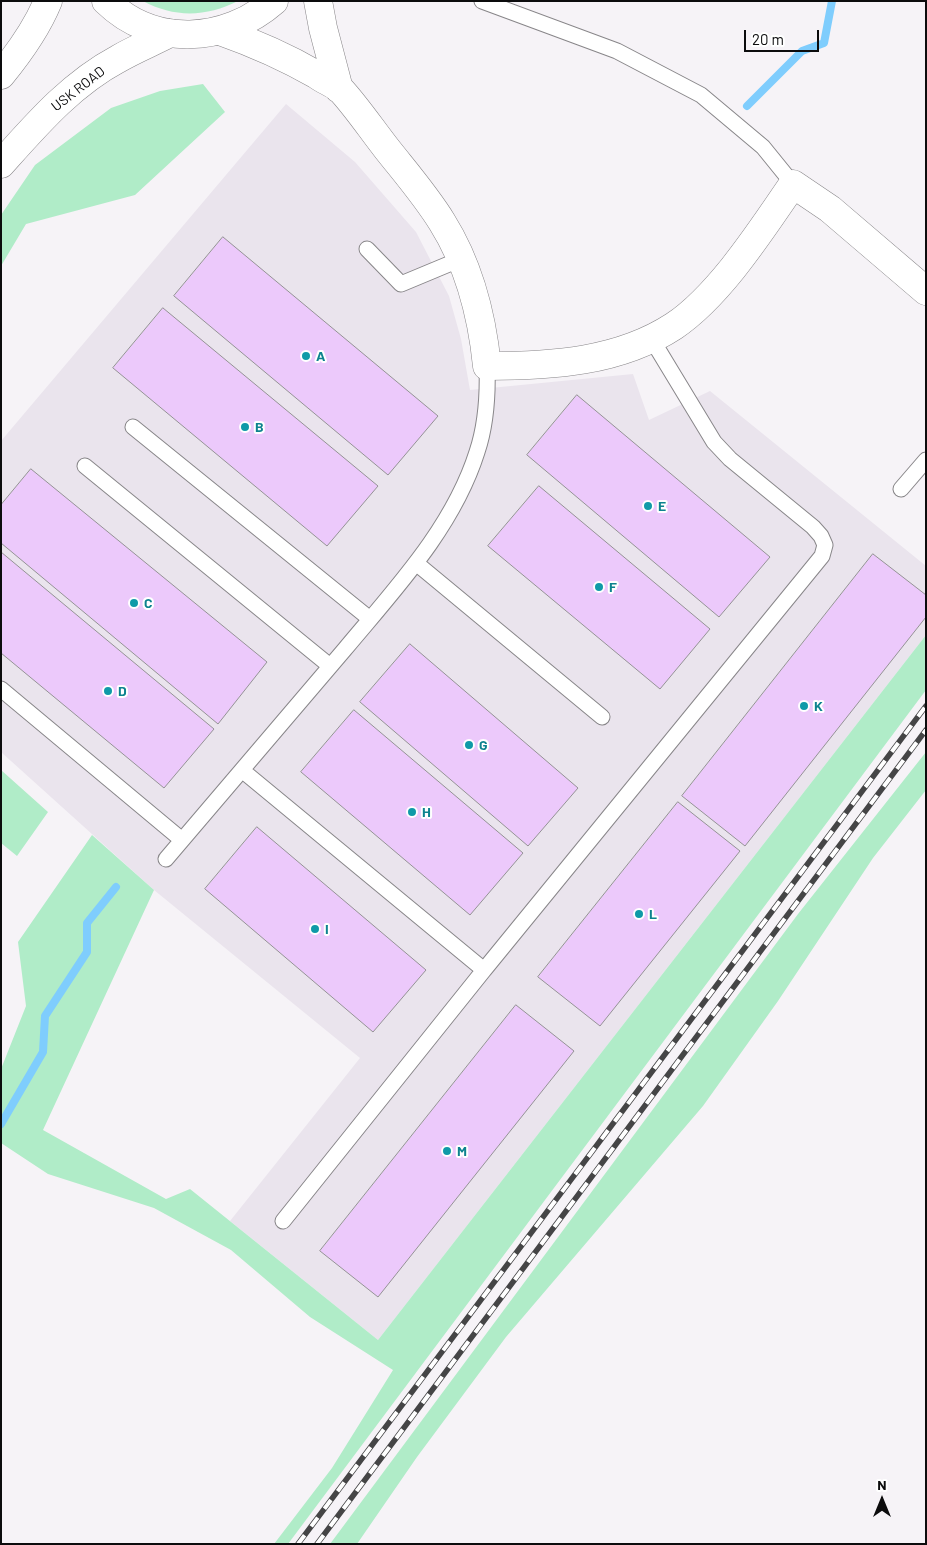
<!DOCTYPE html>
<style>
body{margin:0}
#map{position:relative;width:927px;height:1545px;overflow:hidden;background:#f6f3f7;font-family:Barlow,sans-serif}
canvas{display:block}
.frame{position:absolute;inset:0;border:2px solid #0c0c0d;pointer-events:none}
.north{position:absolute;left:857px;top:1475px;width:50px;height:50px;-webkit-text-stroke:4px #fff;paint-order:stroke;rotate:0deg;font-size:14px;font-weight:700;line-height:20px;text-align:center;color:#0c0c0d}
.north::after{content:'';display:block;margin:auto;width:18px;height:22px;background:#0c0c0d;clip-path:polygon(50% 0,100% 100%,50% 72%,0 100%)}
.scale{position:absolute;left:744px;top:30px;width:75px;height:22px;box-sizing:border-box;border:2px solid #0c0c0d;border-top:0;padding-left:6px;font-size:15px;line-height:18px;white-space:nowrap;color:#0c0c0d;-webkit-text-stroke:4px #fff;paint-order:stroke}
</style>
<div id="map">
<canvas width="927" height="1545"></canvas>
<div class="frame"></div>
<div class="north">N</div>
<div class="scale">20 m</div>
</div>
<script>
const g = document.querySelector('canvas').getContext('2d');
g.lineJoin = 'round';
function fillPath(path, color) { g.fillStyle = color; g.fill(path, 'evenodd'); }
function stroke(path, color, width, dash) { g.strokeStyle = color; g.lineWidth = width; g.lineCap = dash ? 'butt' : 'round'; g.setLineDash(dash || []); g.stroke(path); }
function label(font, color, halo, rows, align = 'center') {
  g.font = font + ' Barlow,sans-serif'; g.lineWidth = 4; g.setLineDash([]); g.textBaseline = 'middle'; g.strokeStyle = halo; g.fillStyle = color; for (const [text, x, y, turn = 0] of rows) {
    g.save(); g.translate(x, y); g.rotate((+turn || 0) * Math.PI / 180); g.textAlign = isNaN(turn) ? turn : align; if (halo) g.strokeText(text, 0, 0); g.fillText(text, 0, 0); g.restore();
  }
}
const built = new Path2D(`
 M286 104 355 162 416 232 449 296 461 339 470 390 633 374 649 420 710 391 926 566V635L378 1340 230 1221 360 1058 154 890 1 752V441Z`);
const green = new Path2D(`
 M143 1H238C207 17 174 18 143 1Z
 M203 84 225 112 135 195 26 224 1 266V215L35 165 111 108 160 91Z
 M926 635V690L288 1544H274L332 1468 393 1370 310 1317 231 1250 154 1208 48 1174 1 1143V1069L26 1006 18 942 92 835 154 890 43 1130 166 1199 190 1189 378 1340Z
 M926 752V790L873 858 778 1001 703 1106 506 1337 417 1457 357 1544H330L798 914Z
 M1 770 48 812 17 856 1 843Z`);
const stream = new Path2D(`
 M747 106 802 51 824 43 832 1
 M1 1124 43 1052 45 1016 87 952V923L116 887`);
const building = new Path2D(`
 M223 237 438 416 388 475 174 296Z
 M163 308 378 486 327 546 113 368Z
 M577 395 770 557 719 617 527 455Z
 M31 469 267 662 218 724 1 543V505Z
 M539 486 710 629 660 689 488 546Z
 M1 552 214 729 164 788 1 653Z
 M873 554 926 595V617L745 846 682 796Z
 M410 644 578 788 528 846 360 702Z
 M354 710 523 853 470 915 301 772Z
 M678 802 740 851 600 1026 538 977Z
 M257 827 426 970 373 1032 205 889Z
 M516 1005 574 1051 378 1297 320 1251Z`);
const lane = new Path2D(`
 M482 1 617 51 701 95 763 147 793 184
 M367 249 401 284 461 259
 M133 427 370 619
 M85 466 330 666
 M901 489 926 460
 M416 563 602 717
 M1 689 182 840
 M243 771 484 970 822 556 825 545 821 536 813 527 730 459 714 442 651 338
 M166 859C226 789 286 719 345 649 395 589 453 528 477 452 486 425 488 395 487 366
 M283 1221 484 970`);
const street = new Path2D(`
 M318 1 323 28 339 89
 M220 31C254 43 286 57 317 75 324 80 334 84 340 89 356 106 372 130 387 149 406 173 426 196 442 222 469 265 482 316 487 366 551 366 619 362 674 326 720 295 762 229 793 184L830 209 926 291`);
const highway = new Path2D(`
 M106 1C154 48 226 43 274 1
 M1 75C19 53 37 28 48 1
 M1 164C36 125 71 84 118 59 135 49 153 42 170 33`);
const rail = new Path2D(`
 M298 1544 926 706
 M317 1544 926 730`);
const markers = [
 [306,356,5,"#0f9aa8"],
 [245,427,5,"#0f9aa8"],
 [648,506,5,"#0f9aa8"],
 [599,587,5,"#0f9aa8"],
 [134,603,5,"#0f9aa8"],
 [108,691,5,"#0f9aa8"],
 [804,706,5,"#0f9aa8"],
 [469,745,5,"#0f9aa8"],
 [412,812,5,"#0f9aa8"],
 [639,914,5,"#0f9aa8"],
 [315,929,5,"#0f9aa8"],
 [447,1151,5,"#0f9aa8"]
];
const streetNames = [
 ["USK ROAD",78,89,-38]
];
const cultureNames = [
 ["A",316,356],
 ["B",255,427],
 ["E",658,506],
 ["F",609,587],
 ["C",144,603],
 ["D",118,691],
 ["K",814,706],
 ["G",479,745],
 ["H",422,812],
 ["L",649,914],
 ["I",325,929],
 ["M",457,1151]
];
fillPath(built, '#eae4ed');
fillPath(green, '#b0ecc8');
stroke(stream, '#7fcdfd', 8);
fillPath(building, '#ecc9fb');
stroke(building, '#959396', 1);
stroke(lane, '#888689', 17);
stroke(street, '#888689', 29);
stroke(highway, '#888689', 29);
stroke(lane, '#fff', 15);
stroke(street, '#fff', 28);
stroke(highway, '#fff', 28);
stroke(rail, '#454546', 5.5);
stroke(rail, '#fff', 4, [11]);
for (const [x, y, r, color] of markers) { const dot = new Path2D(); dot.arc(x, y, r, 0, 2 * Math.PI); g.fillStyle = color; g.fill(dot); stroke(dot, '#fff', 2); }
label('14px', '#0c0c0d', '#fff', streetNames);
label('bold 14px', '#0d838f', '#fff', cultureNames, 'left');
</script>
